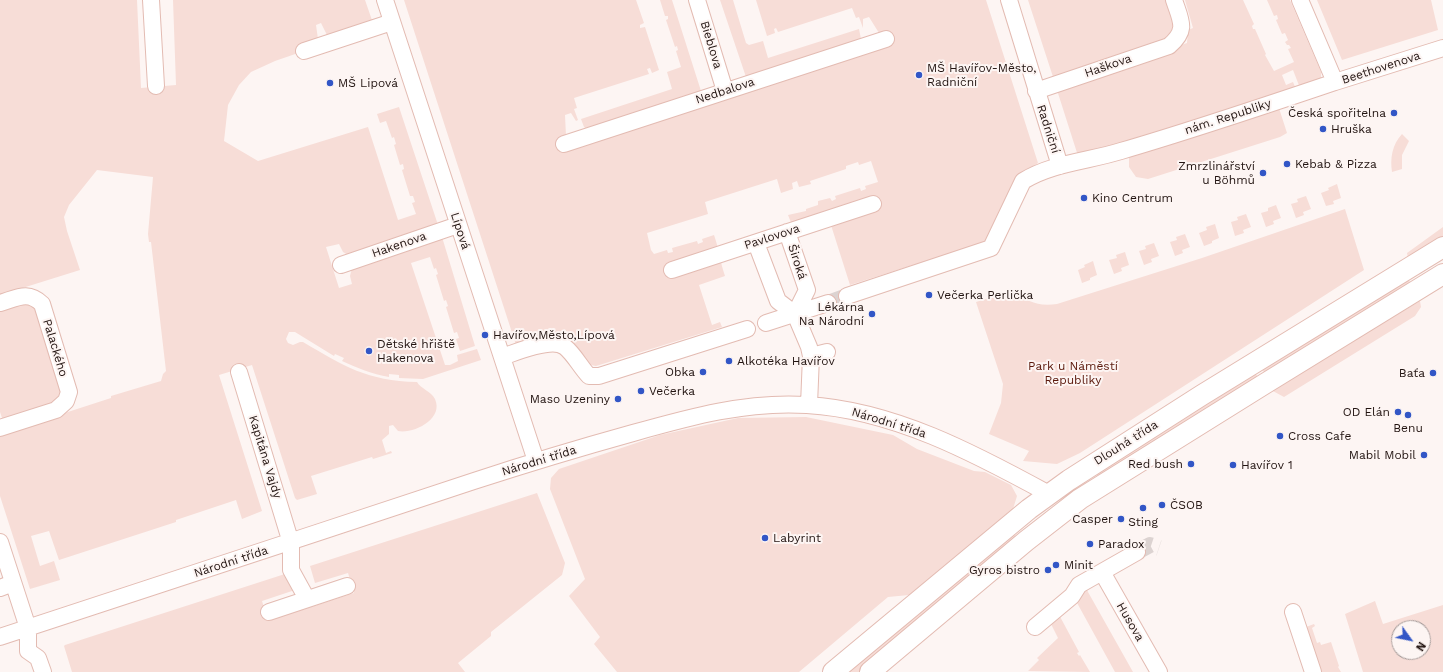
<!DOCTYPE html>
<meta charset="utf-8">
<style>
body{margin:0}
#map{position:relative;width:1443px;height:672px;overflow:hidden;background:#fdf5f3;font-family:"Work Sans",sans-serif}
canvas{display:block}
.north{position:absolute;left:1391px;top:620px;width:40px;height:40px;box-sizing:border-box;background:#fdf5f3;border:1px solid #a59b99;border-radius:50%;rotate:123deg;font-size:11px;font-weight:700;line-height:16px;text-align:center;color:#221411}
.north::after{content:'';display:block;margin:auto;width:14px;height:18px;background:#3256c6;clip-path:polygon(50% 0,100% 100%,50% 72%,0 100%)}
</style>
<div id="map">
<canvas width="1443" height="672"></canvas>
<div class="north">N</div>
</div>
<script>
const g = document.querySelector('canvas').getContext('2d');
g.lineJoin = 'round';
function fillPath(path, color) { g.fillStyle = color; g.fill(path, 'evenodd'); }
function stroke(path, color, width, dash) { g.strokeStyle = color; g.lineWidth = width; g.lineCap = dash ? 'butt' : 'round'; g.setLineDash(dash || []); g.stroke(path); }
function label(font, color, halo, rows, align = 'center') {
  g.font = font + ' "Work Sans",sans-serif'; g.lineWidth = 4; g.setLineDash([]); g.textBaseline = 'middle'; g.strokeStyle = halo; g.fillStyle = color; for (const [text, x, y, turn = 0] of rows) {
    g.save(); g.translate(x, y); g.rotate((+turn || 0) * Math.PI / 180); g.textAlign = isNaN(turn) ? turn : align; if (halo) g.strokeText(text, 0, 0); g.fillText(text, 0, 0); g.restore();
  }
}
const green = new Path2D(`
 M0 0H137L141 88 176 85 173 0H365L374 26 327 35 321 23 316 25 318 39 304 51 275 61 251 72 239 85 228 105 224 141 258 161 368 127 398 220 416 214 412 203 415 202 413 196H410L402 170 404 169 403 164 400 165 394 145 396 144 394 137 392 138 386 121 380 123 377 114 399 107 439 228 348 255 343 252 339 244 326 247 339 288 352 284 350 276 352 268 442 237 475 346 460 351 456 339 459 338 457 332 454 333 446 307 448 306 446 300 444 301 436 275 438 274 436 268 434 269 430 257 411 263 445 365H450L458 361 457 355 477 349 481 360 423 379 399 378V375L389 374V377C372 374 357 368 342 361L344 358 335 354 334 356 295 332H289L286 339 288 343 293 345 300 342H303C344 366 367 381 417 382 421 389 431 391 435 399 444 419 414 434 398 431L393 425 389 426V434L382 440 386 453 391 451 392 453 373 459 372 457 311 476 317 494 297 500 295 498 252 365 219 375 262 511 242 519 236 500 176 520V522L59 560 49 531 31 536 40 566 54 561 60 580 30 589 0 496V434L111 398V396L161 381 163 374 166 371 151 242H149L148 234 153 177 97 170 69 205 64 217 67 231 80 270 0 295Z
 M404 0H636L644 23 640 25V28L645 27 659 70 652 73 650 68 647 69 649 74 574 98 577 108 574 109 578 120 576 121 571 113 565 115 566 136 879 33 869 17 863 19V28L859 17 856 18 852 8 778 32 776 28 774 29 775 33 767 36 756 0H986L1038 163 1019 176 989 241 850 285 830 222 792 225 788 215 806 211V209L818 205V201L830 198 832 201 836 199 835 196 860 188 861 191 866 189 865 186 878 182 871 161 859 165 858 162 846 166V169L810 181 811 184 799 187 797 181 792 183 793 189 781 193 777 179 705 202 708 214 647 233 651 250 654 254 667 250 668 253 673 252 672 248 697 241 698 244 703 242 702 239 714 235C719 249 720 262 725 276L699 285 712 325 720 322 722 327 596 366C582 365 573 346 567 335L517 348Z
 M660 0H672L701 91 587 129 584 127 581 119 672 89 667 72 681 67 676 51 678 50 677 46 675 47 666 20 668 19V16H665Z
 M720 0H733L746 43 749 45 763 41 768 58 859 29 861 39 746 77Z
 M1028 0H1171L1176 16 1171 39 1054 80Z
 M1185 0H1243L1254 24 1252 26 1253 29H1255L1266 54 1265 55 1274 71 1294 62 1288 49 1291 48 1289 45H1287L1285 42 1288 40 1285 33 1282 34 1276 20 1278 19 1277 15 1274 16 1267 0H1290L1321 72V80L1300 88 1293 70 1282 75 1286 85 1293 82 1296 89 1079 159 1056 87 1187 43 1188 30 1193 28Z
 M1317 0H1431L1438 30 1342 60Z
 M1278 105 1287 133 1280 137 1148 179 1136 177 1129 167V156Z
 M1402 134 1409 141 1402 155V169L1392 172C1390 158 1392 145 1402 134Z
 M1337 184 1341 198 1333 201 1334 204 1326 206 1321 193 1329 190 1328 188Z
 M1306 196 1311 209 1303 212 1304 215 1296 218 1291 204 1298 202 1297 199Z
 M1276 205 1281 218 1273 221 1274 224 1266 227 1261 213 1268 211V208Z
 M1345 209 1364 270 1080 453 1057 464 1023 461 1029 451 989 434 1001 403 1003 384 976 302 1012 291C1028 301 1037 307 1057 304L1202 258Z
 M1246 214 1251 227 1243 230 1244 233 1235 236 1231 222 1238 220 1237 217Z
 M1215 224 1219 238 1212 241V243L1204 246 1199 233 1207 230 1206 227Z
 M1443 227V238L1408 259 1407 253Z
 M1185 234 1190 247 1182 250 1183 253 1175 256 1170 242 1177 240 1176 237Z
 M1154 243 1159 256 1151 259 1152 262 1144 265 1139 251 1146 249 1145 246Z
 M1125 252 1129 265 1121 268 1122 271 1114 274 1109 260 1117 258 1116 255Z
 M1093 261 1097 275 1090 278V280L1082 283 1078 270 1085 267 1084 265Z
 M1406 276 1412 285 1266 376 1261 367Z
 M1420 301 1421 307 1415 316 1284 397 1271 390Z
 M33 302 66 394 55 409 4 424 0 412V305Z
 M1254 371 1259 379 1099 479 1096 473Z
 M806 417 893 435 917 449 974 471 985 472 1011 485 1017 496 1013 509 909 595 888 597 799 672H617L594 644 600 637 569 596 585 579 550 489 551 478 559 469 660 435 738 418Z
 M537 493 565 563 562 575 491 632V636L458 663 465 672H72L64 646 65 645 288 573 295 590 262 601 268 621 354 593 348 573 315 583 310 566Z
 M1012 532 1018 539 860 672H844Z
 M1086 587 1088 592 1133 672H1115L1076 601Z
 M1375 601 1383 624 1443 605V672H1363L1345 614ZM1399 628H1423V652H1399Z
 M1057 611 1079 652 1077 653 1079 656 1080 655 1090 672 1028 671 1039 660 1037 658 1058 638 1049 620Z
 M1314 624 1315 626 1312 628 1317 643 1320 642 1321 645 1331 642 1339 666 1338 667 1341 672H1320L1306 627Z`);
const minorTunnel = new Path2D(`
 M828 303 847 296
 M1137 552 1150 545 1159 548`);
const minor = new Path2D(`
 M151 0 156 86
 M385 0 536 461
 M697 0 725 91
 M1009 0 1060 166
 M1300 0 1335 82 1443 48
 M304 51 392 22
 M1036 91 1169 46C1188 30 1181 21 1174 0
 M564 144 886 39
 M787 232 807 290 795 314
 M756 243 778 301 795 314 809 347 811 356 809 405
 M341 265 458 225
 M672 270 873 204
 M847 296 991 248 1023 181C1052 163 1089 161 1121 151 1193 130 1264 106 1335 82
 M0 303C17 298 28 290 42 304L69 392 66 401 56 410 0 428
 M766 323 828 303
 M811 356 827 352
 M502 357C517 352 552 337 565 347 574 354 581 368 589 376H599L747 329
 M239 372 291 543V570L307 599
 M0 542 28 628V651L38 658 43 672
 M1102 572 1159 672
 M0 588 13 583
 M269 612 347 586
 M1293 612 1313 672
 M1035 627 1072 596 1079 585 1137 552
 M0 637C158 586 316 533 474 481 526 464 579 448 633 433 690 417 747 401 807 405 893 410 974 453 1049 494`);
const major = new Path2D(`
 M833 672 1029 509 1069 480 1202 395 1443 247
 M870 672 1026 541 1080 499 1266 383 1443 274`);
const markers = [
 [919,75,4,"#3256c6"],
 [330,83,4,"#3256c6"],
 [1394,113,4,"#3256c6"],
 [1323,129,4,"#3256c6"],
 [1287,164,4,"#3256c6"],
 [1263,173,4,"#3256c6"],
 [1084,198,4,"#3256c6"],
 [929,295,4,"#3256c6"],
 [872,314,4,"#3256c6"],
 [485,335,4,"#3256c6"],
 [369,351,4,"#3256c6"],
 [729,361,4,"#3256c6"],
 [703,372,4,"#3256c6"],
 [1433,373,4,"#3256c6"],
 [641,391,4,"#3256c6"],
 [618,399,4,"#3256c6"],
 [1398,412,4,"#3256c6"],
 [1408,415,4,"#3256c6"],
 [1280,436,4,"#3256c6"],
 [1424,455,4,"#3256c6"],
 [1191,464,4,"#3256c6"],
 [1233,465,4,"#3256c6"],
 [1162,505,4,"#3256c6"],
 [1143,508,4,"#3256c6"],
 [1121,519,4,"#3256c6"],
 [765,538,4,"#3256c6"],
 [1090,544,4,"#3256c6"],
 [1056,565,4,"#3256c6"],
 [1048,570,4,"#3256c6"]
];
const streetNames = [
 ["Bieblova",711,45,73],
 ["Haškova",1108,66,-19],
 ["Beethovenova",1381,68,-18],
 ["Nedbalova",725,91,-18],
 ["nám. Republiky",1228,117,-18],
 ["Radniční",1048,129,72],
 ["Lípová",460,231,72],
 ["Pavlovova",772,237,-18],
 ["Hakenova",399,245,-19],
 ["Široká",797,262,72],
 ["Palackého",55,348,73],
 ["Národní třída",889,423,17],
 ["Dlouhá třída",1126,443,-32],
 ["Kapitána Vajdy",265,457,73],
 ["Národní třída",539,461,-17],
 ["Národní třída",231,562,-18],
 ["Husova",1130,622,60]
];
const poiNames = [
 ["MŠ Havířov-Město,",927,68],
 ["Radniční",927,82],
 ["MŠ Lipová",338,83],
 ["Česká spořitelna",1386,113,"right"],
 ["Hruška",1331,129],
 ["Kebab & Pizza",1295,164],
 ["Zmrzlinářství",1255,166,"right"],
 ["u Böhmů",1255,180,"right"],
 ["Kino Centrum",1092,198],
 ["Večerka Perlička",937,295],
 ["Lékárna",864,307,"right"],
 ["Na Národní",864,321,"right"],
 ["Havířov,Město,Lípová",493,335],
 ["Dětské hřiště",377,344],
 ["Hakenova",377,358],
 ["Alkotéka Havířov",737,361],
 ["Obka",695,372,"right"],
 ["Baťa",1425,373,"right"],
 ["Večerka",649,391],
 ["Maso Uzeniny",610,399,"right"],
 ["OD Elán",1390,412,"right"],
 ["Benu",1408,428,"center"],
 ["Cross Cafe",1288,436],
 ["Mabil Mobil",1416,455,"right"],
 ["Red bush",1183,464,"right"],
 ["Havířov 1",1241,465],
 ["ČSOB",1170,505],
 ["Casper",1113,519,"right"],
 ["Sting",1143,522,"center"],
 ["Labyrint",773,538],
 ["Paradox",1098,544],
 ["Minit",1064,565],
 ["Gyros bistro",1040,570,"right"]
];
const parkNames = [
 ["Park u Náměstí",1073,366],
 ["Republiky",1073,380]
];
fillPath(green, '#f7ddd7');
stroke(minorTunnel, '#dcd3d1', 16, [16, 8]);
stroke(minor, '#e3bbb2', 18);
stroke(major, '#e3bbb2', 22);
stroke(minor, '#fff', 16);
stroke(major, '#fff', 20);
for (const [x, y, r, color] of markers) { const dot = new Path2D(); dot.arc(x, y, r, 0, 2 * Math.PI); g.fillStyle = color; g.fill(dot); stroke(dot, '#fdf5f3', 1.5); }
label('12px', '#221411', '#fdf5f3', streetNames);
label('12px', '#221411', '#fdf5f3', poiNames, 'left');
label('12px', '#5b190c', '#fdf5f3', parkNames);
</script>
